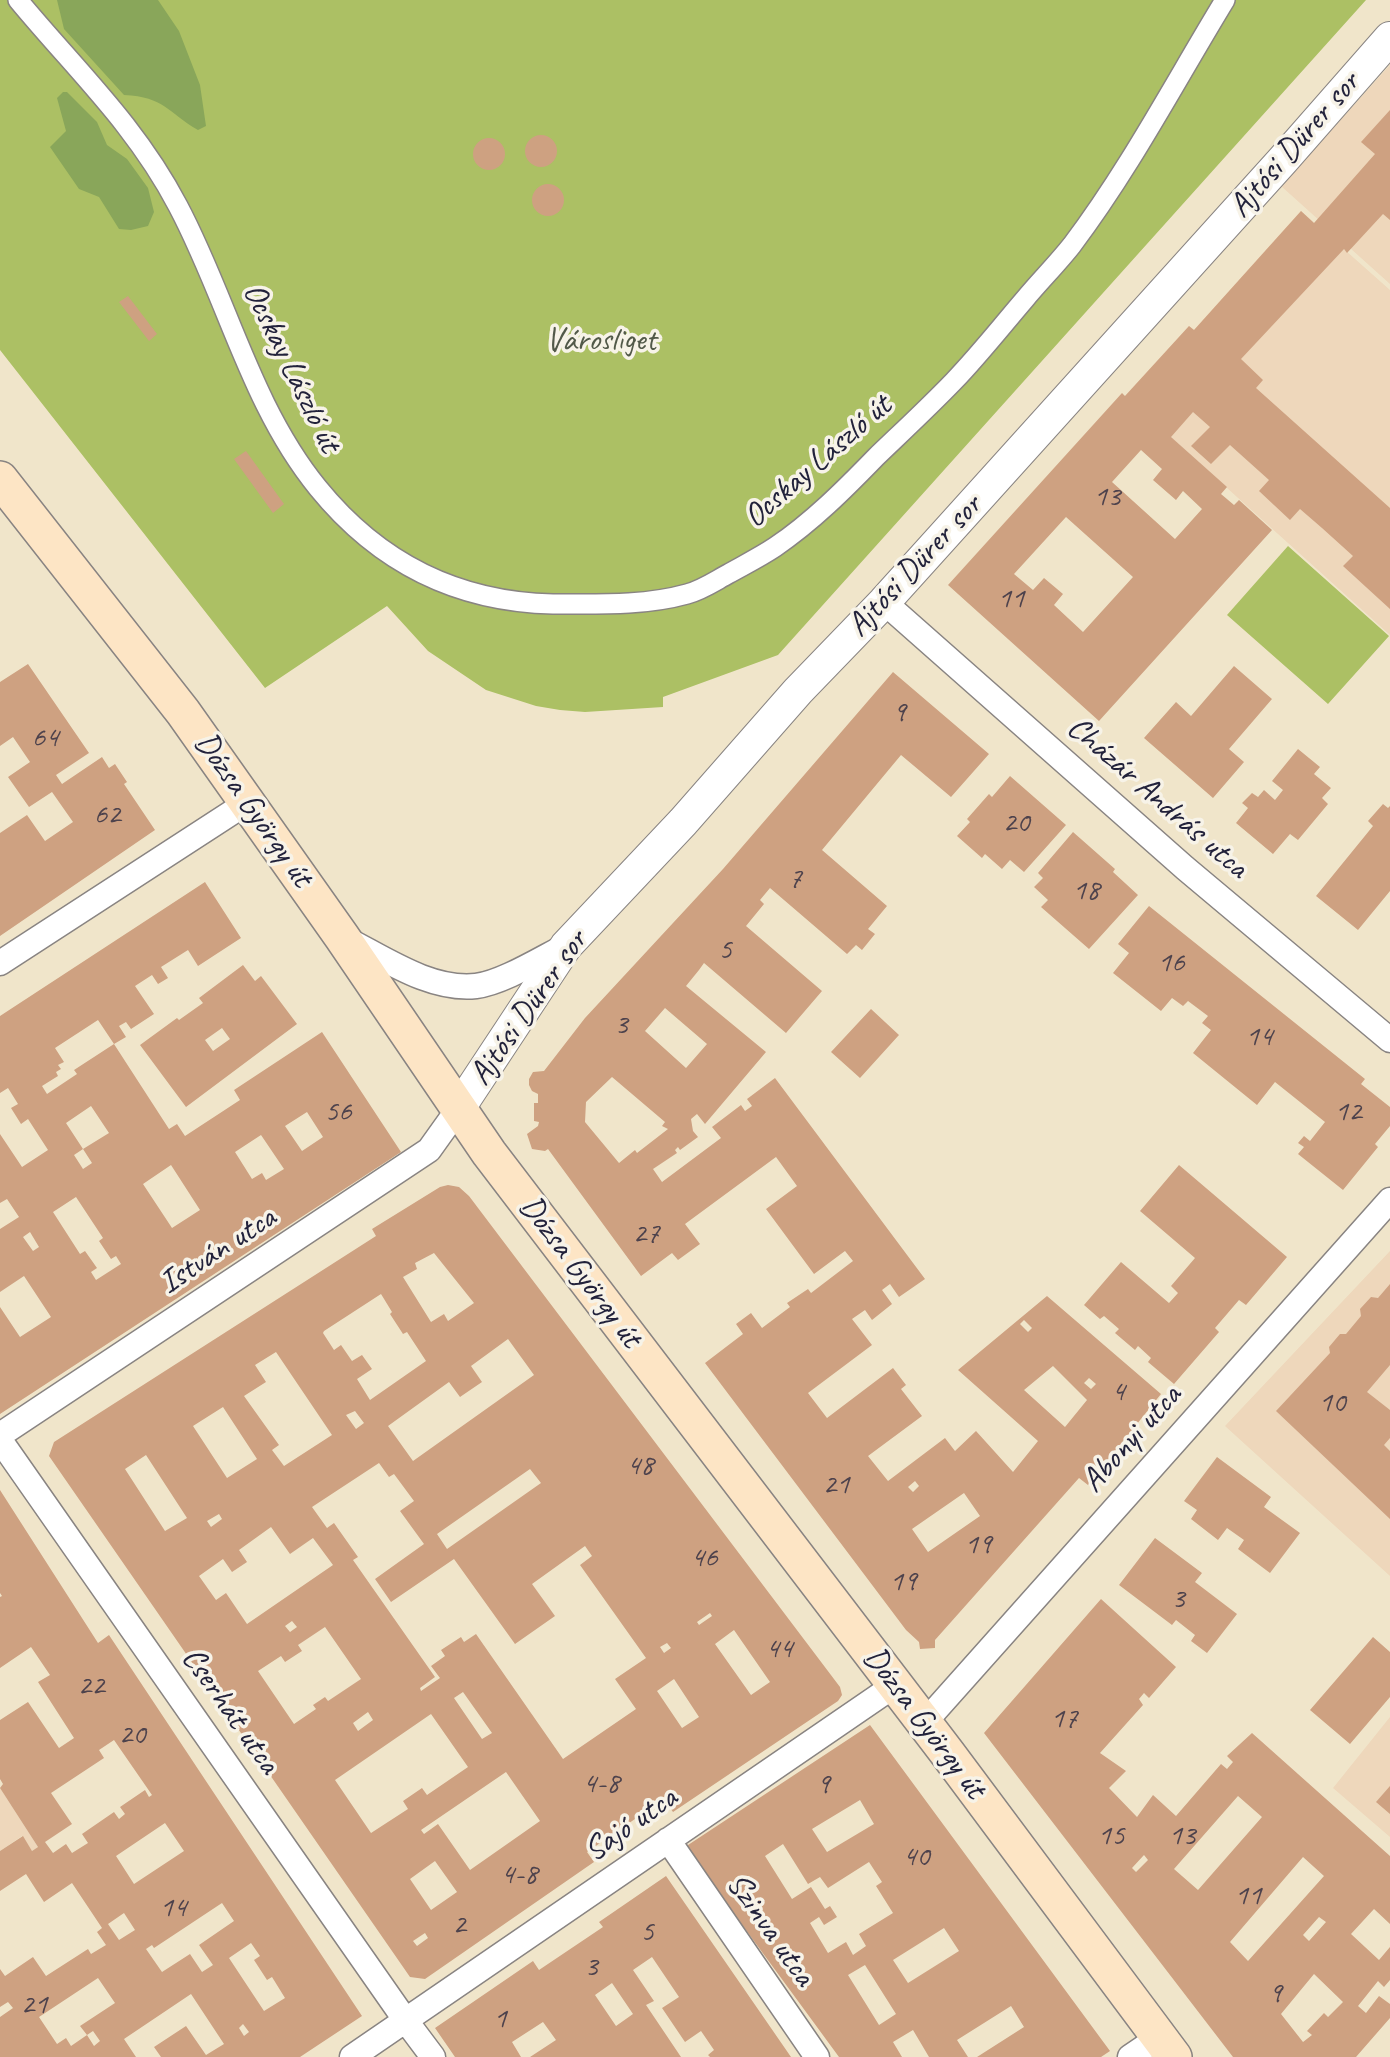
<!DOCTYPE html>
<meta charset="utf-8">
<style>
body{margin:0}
canvas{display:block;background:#f0e5ca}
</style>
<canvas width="1390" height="2057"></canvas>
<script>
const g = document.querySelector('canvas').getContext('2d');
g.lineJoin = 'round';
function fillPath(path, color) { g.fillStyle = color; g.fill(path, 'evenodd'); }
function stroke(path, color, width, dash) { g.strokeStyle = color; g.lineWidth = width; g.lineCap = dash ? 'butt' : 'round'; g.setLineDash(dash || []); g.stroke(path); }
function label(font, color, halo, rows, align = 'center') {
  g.font = font + ' Caveat,sans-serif'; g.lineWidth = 7; g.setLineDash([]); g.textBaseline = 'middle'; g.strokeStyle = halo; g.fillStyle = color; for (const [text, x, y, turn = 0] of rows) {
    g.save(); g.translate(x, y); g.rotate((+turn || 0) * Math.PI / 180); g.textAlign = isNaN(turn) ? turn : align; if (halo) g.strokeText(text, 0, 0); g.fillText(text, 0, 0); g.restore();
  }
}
const built = new Path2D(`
 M1390 65V284L1281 186Z
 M1301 211 1390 290V635L1125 396 1189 326 1194 330Z
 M1390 1251V1576L1225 1426Z
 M1390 1717V1837L1333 1788Z
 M0 1788 38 1847 32 1851 22 1836 0 1851Z`);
const green = new Path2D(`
 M0 0H1366L778 655 663 697V707L585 712 560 710 536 706 486 690 428 651 387 606 265 688 0 350Z
 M1288 546 1389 636 1328 704 1227 615Z`);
const forest = new Path2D(`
 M57 0H158L179 31 200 85 206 126 198 130C167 112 165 97 124 95L64 29Z
 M63 92H67L97 122 107 145 127 159 148 188 154 212 148 226 131 230 119 229 99 197 79 189 50 147 66 131 57 98Z`);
const building = new Path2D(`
 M1390 110V220L1383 214 1347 253 1344 249 1241 359 1263 380 1256 388 1390 508V609L1343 566 1353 556 1322 528 1300 509 1290 520 1259 491 1269 480 1230 445 1211 464 1191 446 1210 427 1193 412 1171 437 1227 487 1221 494 1234 505 1239 500 1272 530 1099 721 948 585 1122 393 1125 396 1189 326 1194 330 1301 211 1314 223 1375 154 1361 142ZM1141 450 1162 469 1153 480 1176 500 1183 491 1202 509 1175 539 1112 482ZM1066 517 1133 577 1083 632 1054 605 1063 594 1044 578 1033 590 1014 574Z
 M525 151a16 16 0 1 1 32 0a16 16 0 1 1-32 0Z
 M473 154a16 16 0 1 1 32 0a16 16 0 1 1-32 0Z
 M532 200a16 16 0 1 1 32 0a16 16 0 1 1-32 0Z
 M128 296 157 334 149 341 119 302Z
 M246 451 284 504 273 513 234 459Z
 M28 664 89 753 56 775 62 784 102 757 109 768 115 764 127 782 124 784 155 830 0 936V833L27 815 45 841 73 822 52 792 29 807 8 777 30 762 13 737 0 746V682Z
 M1234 666 1272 699 1229 749 1244 762 1213 798 1144 738 1176 702 1191 716Z
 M893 672 989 754 951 797 901 755 822 850 887 906 868 929 875 934 862 950 856 945 847 954 770 888 760 900 764 904 746 926 822 991 786 1033 704 963 699 970 686 986 766 1052 705 1124 697 1114 691 1119 693 1131 698 1137 680 1150 678 1147 675 1150 677 1153 653 1169 662 1182 721 1138 712 1127 741 1105 745 1111 752 1106 747 1099 775 1078 925 1279 899 1297 890 1284 882 1290 892 1304 872 1320 865 1310 852 1319 872 1345 808 1393 827 1418 893 1368 906 1385 901 1389 922 1416 868 1456 888 1481 945 1438 955 1451 976 1431 1013 1472 1038 1441 958 1370 1047 1296 1161 1394 1088 1485 1079 1478 935 1640V1648L920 1649 919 1642 906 1630 705 1363 743 1334 736 1324 751 1313 762 1328 790 1307 787 1303 808 1289 811 1293 853 1261 845 1251 814 1274 766 1209 797 1186 776 1157 685 1224 700 1244 678 1260 672 1253 641 1276 548 1149 545 1151 532 1149 527 1134 538 1126 539 1122 534 1121V1103H538V1094L532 1091 529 1085V1079L533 1072 544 1071 585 1018 723 869ZM665 1008 707 1044 686 1068 645 1031ZM612 1077 665 1122 662 1126 668 1129 637 1153 635 1150 619 1163 585 1122 586 1102ZM1024 1320 1032 1328 1028 1332 1020 1324ZM1053 1366 1087 1400 1065 1427 1024 1390ZM1089 1378 1096 1384 1091 1389 1084 1383ZM915 1481 919 1486 913 1492 908 1487ZM964 1493 980 1516 928 1552 912 1529Z
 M1298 749 1320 767 1314 774 1331 788 1322 798 1328 804 1298 840 1290 834 1273 854 1236 823 1248 808 1242 803 1252 793 1258 797 1264 790 1275 800 1283 790 1272 781Z
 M1010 776 1066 825 1024 872 1010 860 1002 869 985 854 982 858 957 836 970 822 967 819 989 794 992 797Z
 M1383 804 1388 808 1390 806V891L1358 930 1316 896 1373 826 1368 821Z
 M1073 832 1115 869 1113 872 1138 895 1089 949 1041 907 1048 900 1034 887 1043 878 1038 873Z
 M205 882 241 938 198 966 188 950 161 967 168 978 158 984 152 975 135 986 154 1014 131 1029 126 1022 119 1026 126 1037 114 1044 98 1020 55 1048 64 1062 58 1065 61 1069 56 1072 58 1076 42 1086 47 1094 77 1074 74 1070 114 1044 169 1129 177 1124 185 1136 240 1100 234 1090 322 1032 401 1152 0 1414V1307L20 1337 51 1317 24 1276 0 1292V1229L19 1217 7 1199 0 1203V1134L22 1167 48 1150 28 1119 21 1124 11 1108 18 1104 8 1088 0 1093V1016ZM91 1106 109 1133 83 1149 92 1163 83 1169 74 1155 83 1149 66 1123ZM307 1112 323 1137 302 1151 285 1126ZM261 1135 284 1169 266 1180 262 1173 252 1179 235 1152ZM171 1165 200 1210 172 1228 143 1184ZM76 1197 103 1238 99 1241 111 1259 116 1256 121 1264 96 1280 91 1272 97 1268 85 1251 80 1254 53 1212ZM30 1232 39 1247 33 1251 23 1237Z
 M1149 906 1365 1079 1361 1084 1390 1107V1126L1375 1144 1378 1147 1343 1190 1298 1154 1304 1147 1298 1143 1304 1136 1310 1141 1325 1122 1275 1082 1257 1105 1193 1053 1211 1030 1202 1023 1208 1016 1188 1001 1183 1006 1172 998 1161 1011 1113 973 1129 953 1118 944Z
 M243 965 255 981 261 976 297 1024 186 1107 140 1045 177 1018 179 1020 203 1003 199 998ZM222 1028 230 1039 213 1051 205 1040Z
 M871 1009 899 1035 860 1078 831 1052Z
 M1179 1165 1287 1257 1246 1305 1239 1300 1215 1328 1219 1332 1174 1384 1148 1362 1151 1358 1138 1346 1135 1350 1115 1333 1119 1329 1104 1316 1100 1319 1084 1305 1121 1262 1169 1303 1178 1293 1171 1286 1195 1258 1140 1211Z
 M448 1185 459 1187 469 1196 840 1687 842 1695 838 1701 673 1812 664 1799 587 1852 594 1862 425 1979 410 1977 49 1456 54 1442 376 1236 372 1229 440 1187ZM434 1253 474 1303 448 1321 444 1314 431 1322 403 1277 417 1269 415 1263ZM381 1294 392 1312 390 1314 403 1334 407 1332 426 1361 370 1400 357 1379 372 1369 362 1355 352 1361 341 1345 334 1350 323 1333 324 1331ZM508 1339 534 1375 413 1461 388 1426 449 1382 460 1397 482 1382 471 1366ZM276 1352 332 1435 284 1466 272 1450 279 1445 244 1396 266 1382 255 1365ZM223 1407 257 1459 227 1478 193 1426ZM355 1411 364 1423 356 1429 346 1415ZM146 1455 187 1518 165 1531 125 1469ZM379 1463 389 1477 394 1474 414 1501 400 1511 424 1544 375 1579 391 1602 454 1559 515 1644 555 1616 532 1584 585 1546 592 1556 580 1565 646 1658 615 1679 636 1709 563 1759 476 1634 464 1642 461 1637 441 1650 445 1656 431 1666 440 1678 421 1691 420 1688 435 1677 353 1560 358 1557 334 1523 327 1528 312 1507ZM530 1469 541 1483 447 1549 437 1534ZM219 1514 222 1519 211 1527 207 1521ZM271 1527 290 1554 313 1538 333 1565 247 1624 226 1593 216 1600 199 1576 223 1559 232 1572 247 1562 239 1550ZM710 1613 712 1616 699 1625 697 1622ZM292 1621 297 1627 290 1632 285 1626ZM325 1627 361 1679 328 1701 325 1697 313 1705 316 1709 294 1724 258 1671 281 1656 285 1662 302 1651 298 1645ZM734 1630 770 1682 751 1695 715 1644ZM667 1643 671 1648 664 1653 660 1647ZM674 1679 699 1717 682 1728 657 1691ZM463 1692 492 1733 482 1739 454 1698ZM368 1712 373 1720 358 1731 353 1723ZM431 1714 468 1767 427 1795 422 1788 403 1801 408 1809 371 1833 335 1780ZM506 1772 540 1821 470 1870 438 1824 424 1834 421 1830ZM435 1861 457 1892 431 1910 410 1879ZM425 1933 428 1938 417 1946 413 1941Z
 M1390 1284V1365L1367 1392 1390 1410V1438L1384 1445 1390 1451V1519L1276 1411 1330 1353 1329 1347 1340 1334H1346L1361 1316 1360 1309 1371 1297 1378 1298Z
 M1217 1457 1271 1497 1264 1507 1300 1533 1270 1573 1238 1549 1244 1540 1227 1528 1218 1540 1191 1519 1197 1510 1184 1501Z
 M0 1490 98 1643 109 1635 362 2016 300 2057H161L154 2047 186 2026 206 2055 224 2044 191 1994 124 2039 136 2057H0V2017L13 2008 8 2002 0 2007V1969L5 1976 33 1957 46 1976 88 1949 91 1954 106 1945 97 1932 102 1928 72 1883 44 1902 26 1874 0 1891V1851L23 1836 32 1851 38 1847 0 1788 3 1784 0 1779V1720L28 1702 59 1748 74 1738 38 1682 50 1675 31 1647 0 1668V1597L2 1596 0 1593ZM114 1740 152 1795 149 1797 145 1790 120 1807 125 1814 119 1819 114 1812 82 1834 88 1843 72 1853 66 1844 53 1853 45 1842 72 1824 51 1793 104 1758 99 1750ZM165 1823 184 1851 134 1884 116 1856ZM222 1903 234 1921 199 1945 213 1965 202 1972 190 1954 162 1972 146 1949 152 1945 154 1948ZM124 1913 135 1930 119 1940 108 1924ZM251 1943 260 1956 254 1960 267 1980 272 1977 285 1998 264 2011 229 1958ZM98 1978 115 2003 80 2026 87 2035 93 2031 100 2041 94 2046 87 2035 71 2046 66 2038 57 2044 39 2017ZM243 2024 249 2032 244 2036 239 2028Z
 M1155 1538 1202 1573 1195 1582 1237 1614 1207 1653 1191 1641 1195 1635 1176 1620 1172 1625 1119 1585Z
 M1101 1599 1176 1667 1149 1698 1144 1693 1139 1699 1143 1705 1100 1753 1126 1771 1109 1788 1137 1817 1153 1795 1176 1816 1221 1764 1227 1769 1233 1762 1227 1756 1252 1733 1390 1856V1924L1374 1909 1351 1934 1379 1960 1390 1947V1980L1384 1987 1378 1981 1358 2006 1366 2013 1379 1996 1390 2004V2018L1356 2057H1233L984 1733ZM1238 1796 1262 1817 1198 1890 1174 1869ZM1144 1855 1148 1860 1136 1872 1132 1868ZM1303 1857 1324 1876 1248 1961 1230 1942ZM1319 1917 1326 1922 1309 1941 1303 1935ZM1314 1974 1343 2002 1328 2017 1324 2013 1307 2031 1312 2035 1303 2042 1281 2014Z
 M1373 1637 1390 1652V1697L1350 1744 1310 1710Z
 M870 1725 1110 2051 1101 2057H977L1024 2027 1011 2006 957 2040 968 2057H929L913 2030 893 2042 902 2057H839L685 1847ZM860 1800 874 1824 827 1852 812 1829ZM783 1844 808 1884 820 1877 828 1888 869 1862 882 1882 876 1886 893 1913 859 1934 866 1946 853 1955 846 1942 828 1953 810 1923 819 1917 824 1925 837 1917 830 1906 825 1909 811 1887 792 1899 765 1856ZM944 1928 959 1951 908 1983 893 1960ZM865 1965 896 2014 879 2025 848 1975Z
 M1390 1786V1814L1376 1802Z
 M666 1876 791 2057H710L708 2055 714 2050 701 2031 685 2042 662 2008 679 1997 652 1957 633 1970 654 2001 646 2005 681 2057H530L556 2040 543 2022 512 2042 521 2057H455L435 2028 533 1961 539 1970 603 1927 599 1922ZM612 1983 633 2014 616 2026 595 1995Z`);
const pedestrian = new Path2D(`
 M18 0C75 69 135 124 178 206 227 298 251 406 318 488 379 563 457 602 553 604 597 604 644 606 687 594 702 590 715 581 728 574 744 565 760 557 775 547 812 522 845 489 876 457 902 432 929 407 954 381 979 355 1001 327 1025 299 1040 281 1057 264 1072 245 1130 168 1175 82 1225 0`);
const minor = new Path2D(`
 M884 602 1185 868 1390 1040
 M344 938C384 958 430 991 476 986 502 983 542 958 566 946
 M0 963 248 802
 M0 1435 429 1150 459 1108
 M0 1440 406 2021 433 2057
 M924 1723 1390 1200
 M668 1840 817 2057
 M352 2057 895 1685
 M1130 2057 1158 2038`);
const tertiary = new Path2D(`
 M459 1108 566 946 683 822 798 691 884 602 1283 160 1390 38`);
const secondary = new Path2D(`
 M0 479 183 712 342 937 489 1153 948 1754 1174 2057`);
const numberNames = [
 ["13",1107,497],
 ["11",1011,599],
 ["9",899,713],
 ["64",45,738],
 ["62",107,815],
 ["20",1016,823],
 ["7",795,879],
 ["18",1086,891],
 ["5",725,950],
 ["16",1171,963],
 ["3",621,1025],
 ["14",1259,1037],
 ["56",338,1112],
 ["12",1348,1112],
 ["27",646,1234],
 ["4",1118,1392],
 ["10",1332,1403],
 ["48",640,1466],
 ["21",836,1485],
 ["19",978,1545],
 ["46",704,1558],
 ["19",903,1582],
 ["3",1178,1599],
 ["44",779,1649],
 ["22",91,1686],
 ["17",1064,1719],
 ["20",132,1735],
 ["4-8",601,1784],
 ["9",823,1785],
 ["15",1111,1836],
 ["13",1182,1836],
 ["40",916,1857],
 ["4-8",519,1875],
 ["11",1248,1896],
 ["14",173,1908],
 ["2",459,1925],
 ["5",647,1932],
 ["3",591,1967],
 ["9",1275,1994],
 ["21",34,2005],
 ["1",500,2019]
];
const streetNames = [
 ["Ajtósi Dürer sor",1295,145,-49],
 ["Ocskay László út",291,368,64],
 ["Ocskay László út",818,462,-41],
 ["Ajtósi Dürer sor",915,566,-47],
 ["Cházár András utca",1157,798,41],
 ["Dózsa György út",253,810,55],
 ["Ajtósi Dürer sor",529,1008,-55],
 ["István utca",218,1251,-33],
 ["Dózsa György út",580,1272,53],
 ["Abonyi utca",1132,1439,-48],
 ["Cserhát utca",230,1711,55],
 ["Dózsa György út",924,1723,53],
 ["Sajó utca",631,1825,-35],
 ["Szinva utca",770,1930,55]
];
const parkNames = [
 ["Városliget",601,341]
];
fillPath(built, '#eed7bb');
fillPath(green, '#acc064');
fillPath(forest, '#89a65a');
fillPath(building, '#cea181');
stroke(pedestrian, '#898482', 22);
stroke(minor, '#898482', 27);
stroke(tertiary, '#898482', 34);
stroke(secondary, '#898482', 38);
stroke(pedestrian, '#fff', 19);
stroke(minor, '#fff', 24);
stroke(tertiary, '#fff', 32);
stroke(secondary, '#fde5c5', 35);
label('30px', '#4d424c', null, numberNames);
label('33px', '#22223b', '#f7f3e8', streetNames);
label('33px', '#525949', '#f7f3e8', parkNames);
</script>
